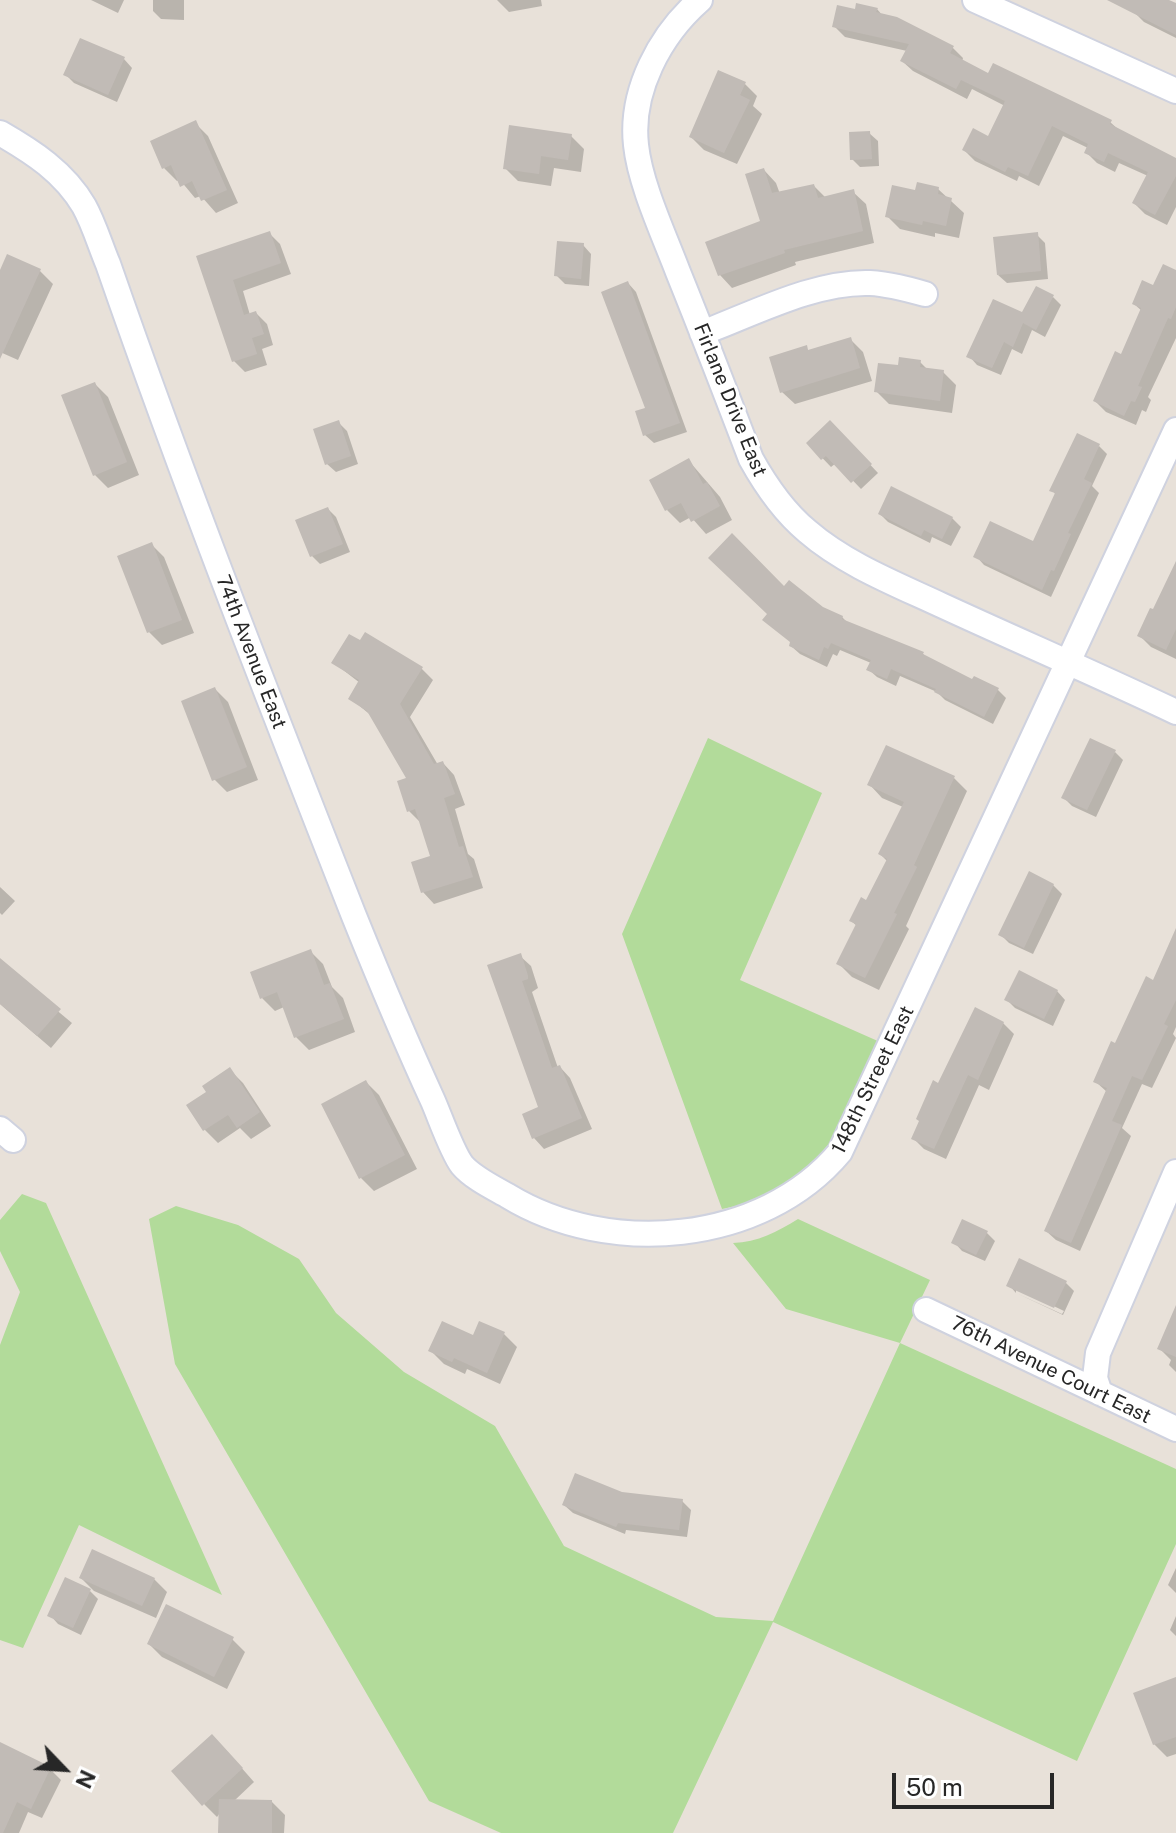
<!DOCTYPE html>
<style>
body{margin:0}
#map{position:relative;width:1176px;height:1833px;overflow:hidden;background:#e8e1d9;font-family:"Public Sans",sans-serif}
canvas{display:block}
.north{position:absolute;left:24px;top:1729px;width:80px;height:80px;-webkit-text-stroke:6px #fff;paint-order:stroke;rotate:115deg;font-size:22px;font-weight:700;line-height:32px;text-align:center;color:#272727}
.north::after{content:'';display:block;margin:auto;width:28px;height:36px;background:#272727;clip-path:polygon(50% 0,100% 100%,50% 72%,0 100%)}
.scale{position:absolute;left:892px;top:1773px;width:162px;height:36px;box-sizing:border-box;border:4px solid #272727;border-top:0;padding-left:10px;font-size:24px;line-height:28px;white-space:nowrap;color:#272727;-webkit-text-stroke:6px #fff;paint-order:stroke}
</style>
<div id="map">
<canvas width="1176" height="1833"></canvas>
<div class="north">N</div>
<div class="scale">50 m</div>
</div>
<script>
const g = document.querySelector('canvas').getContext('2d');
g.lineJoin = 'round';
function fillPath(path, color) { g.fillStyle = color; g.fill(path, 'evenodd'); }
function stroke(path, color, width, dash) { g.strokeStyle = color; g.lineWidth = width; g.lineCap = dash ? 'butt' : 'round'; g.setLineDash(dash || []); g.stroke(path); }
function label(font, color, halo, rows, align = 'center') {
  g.font = font + ' "Public Sans",sans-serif'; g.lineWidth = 6; g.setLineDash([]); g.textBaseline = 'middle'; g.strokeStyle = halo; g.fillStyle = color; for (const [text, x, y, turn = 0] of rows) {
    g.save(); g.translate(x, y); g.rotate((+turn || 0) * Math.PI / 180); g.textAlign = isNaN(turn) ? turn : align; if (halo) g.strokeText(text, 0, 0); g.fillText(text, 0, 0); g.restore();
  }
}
const green = new Path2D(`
 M708 738 822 793 740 980 880 1042 832 1144 813 1167 760 1201 722 1209 622 934Z
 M22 1194 46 1203 222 1595 79 1525 23 1648 0 1640V1345L20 1292 0 1251V1220Z
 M176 1206 238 1225 299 1259 336 1313 404 1372 495 1426 564 1546 716 1617 773 1621 900 1343 786 1309 733 1243C758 1242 777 1232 798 1219L930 1280 900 1343 1176 1469V1544L1077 1761 773 1622 673 1833H501L429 1801 175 1364 149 1219Z`);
const shadow = new Path2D(`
 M91 0H124L118 13Z
 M153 0H184V20L161 19 153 11Z
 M497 0H541L542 6 509 12Z
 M1138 0H1165L1176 6V38L1144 22 1133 11Z
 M877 9 883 16 952 47 963 58 962 62 989 76 1110 122 1120 131 1176 160V207L1167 225 1145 214 1134 203 1148 176 1119 163 1115 172 1097 163 1086 152 1088 148 1063 136 1039 186 1019 176 1017 181 975 161 964 150 989 138 1005 106 972 89 967 99 913 71 902 61 907 51 845 37 834 26 857 11Z
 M124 59 132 68 117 102 74 83 66 75Z
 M744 83 757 96 753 106 762 114 737 164 704 150 691 137Z
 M195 123 208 136 238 203 216 213 201 196 195 198 180 180 177 181 164 168Z
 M869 133 878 141 879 166 860 167 852 159Z
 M571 136 584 149 581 172 554 168 551 186 518 181 505 168Z
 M764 170 776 183 780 194 814 186 826 198 853 192 866 204 874 243 795 262 796 265 732 288 720 275 763 222Z
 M938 189 964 213 959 238 935 233V237L900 229 887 216 917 193Z
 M269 233 280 244 291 274 243 291 250 315 256 313 267 324 273 345 262 349 267 365 245 372 234 361 199 257Z
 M1037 235 1045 243 1048 279 1007 283 998 275Z
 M583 245 591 254 589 286 565 284 557 276Z
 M40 271 53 284 18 360 0 352V275Z
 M1176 272V338L1148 397 1151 400 1146 412 1142 410 1136 425 1106 412 1095 401 1122 356 1142 311 1134 304Z
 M628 283 636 292 687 432 654 443 645 435 648 409Z
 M1053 297 1061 305 1045 337 1032 330 1022 354 1012 349 1001 375 977 365 969 356 1023 315Z
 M850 339 863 352 872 381 795 404 782 392 806 348 810 352Z
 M920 362 928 370 943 372 956 385 952 413 889 404 876 391Z
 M95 384 108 397 139 475 108 488 95 475Z
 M338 422 347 431 358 464 336 472 327 464Z
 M830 422 878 473 861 489 836 463 831 467 808 443Z
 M1099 446 1107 454 1092 486 1099 493 1051 597 984 565 976 556 1034 543 1056 495 1052 490Z
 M689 461 720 497 732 520 706 534 691 517 680 523 667 510Z
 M328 509 336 517 350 552 320 564 312 556Z
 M880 514 952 518 961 527 951 546 932 537 930 543 888 522Z
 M151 544 164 557 194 633 162 645 149 632Z
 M1176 566V659L1151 647 1139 635 1154 612Z
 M784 589 842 617 848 623 923 654 928 659 973 681 998 690 1006 698 993 724 945 700 937 692 900 676 896 686 877 677 868 669 871 663 840 650 837 656 833 654 827 667 800 654 791 646Z
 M334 663 421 668 433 680 410 717 438 765 443 763 454 775 465 805 455 809 468 854 474 859 483 888 434 904 423 892 433 858 420 822 409 811V779L373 717 351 699 360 683Z
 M215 689 228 702 258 780 227 792 214 779Z
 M1115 752 1123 760 1096 817 1072 806 1064 798Z
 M954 778 967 791 906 926 909 929 879 990 852 977 839 964 857 926 851 921 867 902 888 862 880 854 903 807 882 798 870 785Z
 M1053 885 1062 894 1033 954 1009 943 1001 935Z
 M0 887 15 901 2 915 0 913Z
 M1176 936V1027L1173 1034 1176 1038 1152 1088 1142 1084 1122 1128 1131 1136 1080 1251 1056 1240 1046 1231 1107 1092 1096 1082 1154 982Z
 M310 951 323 964 332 987 343 998 355 1032 309 1050 296 1037 284 1007 275 1011 262 998Z
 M520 956 531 966 538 988 532 992 558 1068 560 1067 570 1078 592 1129 544 1149 534 1138 540 1109 490 966Z
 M0 963 72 1023 51 1048 0 1004Z
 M1057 991 1065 1000 1053 1026 1015 1008 1007 1000Z
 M1003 1023 1014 1034 989 1090 979 1085 946 1159 924 1149 913 1138 939 1085Z
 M230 1070 243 1083 271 1126 251 1139 240 1128 218 1143 205 1130 189 1106 209 1093Z
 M366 1082 379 1095 417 1169 374 1191 361 1178Z
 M986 1232 995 1241 985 1261 962 1251 954 1242Z
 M1066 1283 1074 1291 1063 1315 1016 1293 1062 1314 1064 1311 1016 1288V1293L1009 1285Z
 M1176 1318V1372L1169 1365 1171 1360 1159 1348Z
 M504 1334 517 1347 500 1384 467 1369 465 1374 444 1364 431 1351 474 1337Z
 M621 1494 682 1501 691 1510 687 1537 626 1530 625 1534 573 1513 564 1505Z
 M1176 1568V1593L1168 1585Z
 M81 1578 154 1579 167 1592 156 1618 94 1591Z
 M90 1591 98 1599 81 1635 58 1624 50 1615Z
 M1176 1616V1636L1170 1630Z
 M232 1639 245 1652 227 1689 162 1657 149 1644Z
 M1176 1679V1754L1167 1757 1154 1744Z
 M2 1746 50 1769 61 1780 42 1818 28 1812 19 1833H0V1751Z
 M225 1749 254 1782 234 1801 272 1802 285 1815 284 1833H220V1813L217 1817 204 1804Z`);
const building = new Path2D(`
 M1107 0H1169L1176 3V35Z
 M856 3 878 8 876 12 897 17 954 46 950 53 988 73 993 63 1112 120 1110 124 1176 158V176L1155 215 1132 203 1148 172 1108 153 1104 162 1084 153 1088 144 1052 126 1028 176 1008 167 1005 172 962 150 973 128 988 136 1005 101 961 80 956 89 900 61 909 44 832 27 837 5 855 9Z
 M80 38 125 57 108 95 63 75Z
 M718 70 746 82 740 95 750 100 724 153 689 137Z
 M196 120 227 190 201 201 192 181 180 187 171 165 162 169 150 141Z
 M509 125 572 134 568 160 541 156 539 174 503 169Z
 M870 131 872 159 850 160 849 132Z
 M764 168 772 193 814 184 818 198 854 189 863 231 784 250 785 253 718 276 705 242 760 221 745 174Z
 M917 182 939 187 938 194 952 198 946 226 923 221 922 225 885 217 892 185 915 190Z
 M270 231 281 263 233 280 244 315 256 311 264 334 252 338 257 354 232 362 196 256Z
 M1038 232 1041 271 997 275 993 237Z
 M557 241 584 243 581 279 554 276Z
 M7 254 41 269 0 359V270Z
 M1163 264 1176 270V307L1171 319 1168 318 1138 386 1142 387 1135 402 1131 401 1124 416 1093 401 1115 351 1121 354 1141 308 1132 304 1142 280 1153 285Z
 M628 281 680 423 643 436 635 411 645 408 601 292Z
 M1036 286 1054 295 1036 330 1023 323 1013 347 1004 342 992 368 966 357 993 299 1022 312Z
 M851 337 860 368 780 393 769 357 807 345 808 350Z
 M899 357 921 360 920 367 944 370 940 401 874 392 878 363 898 365Z
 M95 382 127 462 93 476 61 395Z
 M339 420 351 456 325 465 313 429Z
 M830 420 872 464 851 483 826 456 821 460 806 443Z
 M1077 433 1100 444 1084 479 1092 483 1068 533 1071 534 1054 571 1051 570 1042 590 973 557 990 521 1033 541 1055 493 1049 491Z
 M689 458 703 484 707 482 720 506 691 522 681 503 665 511 649 480Z
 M891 486 953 517 942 539 924 530 921 536 878 514Z
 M328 507 343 544 310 557 295 520Z
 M732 533 784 586 789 580 823 607 843 616 842 619 924 652 923 654 972 679 974 676 999 688 984 717 934 692 936 689 891 669 887 679 866 670 871 660 831 643 828 649 824 647 819 660 789 646 790 642 762 620 767 614 708 558Z
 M152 542 182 620 147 633 117 556Z
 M1176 561V629L1166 650 1137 636 1150 608 1153 609Z
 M365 632 423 667 400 704 434 764 443 761 455 794 444 798 459 847 463 846 473 877 421 893 411 862 430 856 415 809 407 812 397 781 406 778 367 711 348 699 359 680 331 663 349 634 360 640Z
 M215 687 247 767 212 781 181 701Z
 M1090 738 1116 750 1087 810 1061 798Z
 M886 745 955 776 914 865 917 867 894 913 897 914 865 978 836 964 856 924 849 921 861 897 866 900 887 859 878 854 904 802 867 785Z
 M1029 871 1054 884 1024 948 998 935Z
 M1176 928V1000L1164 1024 1168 1026 1142 1080 1132 1076 1112 1121 1122 1125 1071 1243 1044 1231 1107 1088 1093 1082 1111 1041 1115 1043 1146 976 1153 980Z
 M311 949 324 985 330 983 344 1019 294 1038 277 992 260 999 250 972Z
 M521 953 528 976V979L522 981 552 1068 560 1065 582 1118 532 1139 522 1114 538 1107 487 965Z
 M0 958 61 1009 37 1036 0 1004Z
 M1019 970 1058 990 1044 1019 1004 1000Z
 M975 1007 1004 1022 978 1080 968 1075 934 1149 911 1139 919 1121 916 1119 933 1080 938 1083Z
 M230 1067 260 1112 237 1128 228 1115 203 1131 186 1105 206 1092 202 1086Z
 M366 1080 405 1155 359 1179 321 1104Z
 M962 1219 988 1231 976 1255 951 1243Z
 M1019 1258 1067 1281 1054 1308 1006 1286Z
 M1176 1305V1357L1157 1349Z
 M442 1321 473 1335 479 1321 505 1332 487 1373 454 1358 452 1362 428 1351Z
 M575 1473 622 1492 683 1499 679 1530 618 1523 616 1527 562 1505Z
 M92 1549 155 1578 142 1606 79 1578Z
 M65 1577 91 1589 73 1628 47 1616Z
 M166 1604 234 1637 214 1677 147 1644Z
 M1176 1677V1737L1153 1745 1133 1693Z
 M212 1734 243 1768 202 1806 171 1771Z
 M0 1742 51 1767 31 1809 17 1802 3 1833H0Z
 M219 1799 272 1800V1833H218Z`);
const street = new Path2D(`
 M700 0C660 35 630 91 636 145 640 184 664 235 678 272 703 334 727 396 751 459 766 486 783 511 807 531 845 564 896 584 941 605 1019 641 1098 675 1176 712
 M975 0 1176 91
 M0 133C33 152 64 172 84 206 94 224 100 245 108 264 184 483 269 700 354 916 379 978 405 1040 433 1101 440 1117 452 1152 462 1165 473 1178 494 1188 508 1196 608 1257 762 1245 840 1152L1176 430
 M702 333C753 314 815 281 870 283 889 284 907 289 925 294
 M0 1129 13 1140
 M926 1310 1176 1429
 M1100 1393 1095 1378 1098 1353 1176 1172`);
const streetNames = [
 ["Firlane Drive East",730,400,68],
 ["74th Avenue East",251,652,69],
 ["148th Street East",873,1080,-64],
 ["76th Avenue Court East",1051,1370,26]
];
fillPath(green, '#b2db9a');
fillPath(shadow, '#0003');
fillPath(building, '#c1bbb6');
stroke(street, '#cfd2df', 28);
stroke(street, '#fff', 24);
label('20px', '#272727', '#fff', streetNames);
</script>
